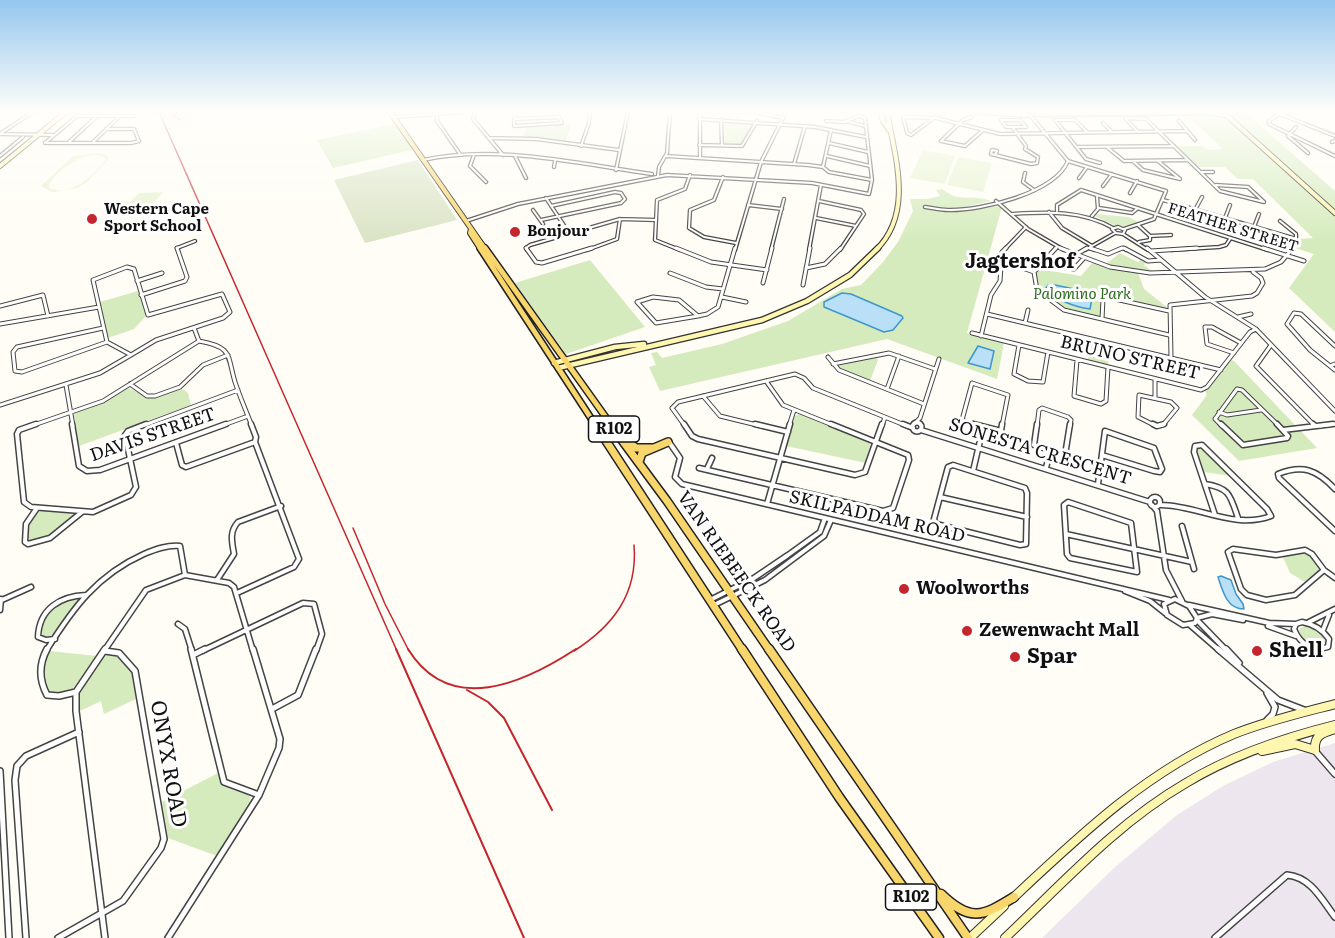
<!DOCTYPE html>
<style>
body{margin:0}
canvas{display:block;background:#fffdf5}
</style>
<canvas width="1335" height="938"></canvas>
<script>
const g = document.querySelector('canvas').getContext('2d');
g.lineJoin = 'round';
function fillPath(path, color) { g.fillStyle = color; g.fill(path, 'evenodd'); }
function stroke(path, color, width, dash) { g.strokeStyle = color; g.lineWidth = width; g.lineCap = dash ? 'butt' : 'round'; g.setLineDash(dash || []); g.stroke(path); }
function label(font, color, halo, rows, align = 'center') {
  g.font = font + ' Literata,serif'; g.lineWidth = 6; g.setLineDash([]); g.textBaseline = 'middle'; g.strokeStyle = halo; g.fillStyle = color; for (const [text, x, y, turn = 0] of rows) {
    g.save(); g.translate(x, y); g.rotate((+turn || 0) * Math.PI / 180); g.textAlign = isNaN(turn) ? turn : align; if (halo) g.strokeText(text, 0, 0); g.fillText(text, 0, 0); g.restore();
  }
}
const industrial = new Path2D(`
 M1335 743V938H1042L1115 867 1177 815 1223 786 1273 762Z`);
const green = new Path2D(`
 M1245 112 1335 191V210L1229 113Z
 M1186 114 1223 115 1335 215V332L1289 288 1314 254 1295 248 1299 239 1313 238 1253 179H1238L1225 167H1196L1175 146H1202L1209 150 1223 149Z
 M723 122 724 121 754 123 742 145H725Z
 M398 123 416 149 333 168 317 140Z
 M563 124 571 125 565 142 522 138 527 127Z
 M942 189C961 204 971 193 991 201L956 209 922 207 951 211 994 202 1002 207 967 333 1004 343 997 379 887 339 660 391 649 367 656 365 651 353 657 352 662 358 722 344 788 321 842 289 861 285 883 262 898 242 913 211 910 199H928L940 196 936 190Z
 M1097 214 1128 217 1141 223 1118 227 1095 216Z
 M1120 253 1138 262 1141 260 1146 263 1144 265 1152 271 1106 264Z
 M590 260 645 327 566 354 515 283Z
 M1093 262 1138 273 1144 289 1168 308 1105 296 1101 298 1100 315 1095 316 1065 309 1039 290 1036 272 1038 269 1081 276Z
 M138 291 146 316 134 329 108 338 100 302Z
 M1090 339 1110 344 1108 366 1088 361Z
 M875 356 878 360 870 381 840 370 838 366Z
 M1231 360 1234 361 1317 448 1239 461 1192 415 1207 395 1205 391Z
 M129 388 149 398 181 388 188 393 191 405 79 446 74 415 75 413 104 402Z
 M800 414 869 443 872 447 866 463 786 446 794 416Z
 M1198 447 1204 448 1232 476 1203 472 1196 451Z
 M44 510 72 512 76 515C65 527 46 543 30 543 24 530 29 513 44 510Z
 M1302 552 1311 555 1321 568 1305 582 1290 573 1283 557Z
 M79 597 80 601C71 613 58 641 42 636L40 622C48 609 63 598 79 597Z
 M1307 625 1320 631 1325 641 1323 645C1312 647 1301 640 1299 629Z
 M49 651 97 656 72 690 53 695 47 691 44 660Z
 M109 654H116L131 670 136 699 104 714 101 701 80 711 79 691 102 657Z
 M218 773 223 786 248 795 251 799 217 856 168 838 162 802Z`);
const cemetery = new Path2D(`
 M418 160 457 220 365 243 334 180Z`);
const pitch = new Path2D(`
 M923 150 955 156 945 184 910 178Z
 M97 153 107 155 109 159 87 182 77 188 53 192 41 186 73 156ZM93 155 102 156 106 160C93 176 71 198 49 188 49 174 80 156 93 155Z
 M958 157 992 163 983 192 947 185Z
 M163 192 147 211H113L121 202H130L139 193Z`);
const water = new Path2D(`
 M1048 285H1055L1093 293 1090 309C1075 307 1055 300 1046 288Z
 M842 293 851 294 902 316 903 318 893 330 884 332 824 307V302Z
 M978 346 994 351 990 369 968 363Z
 M1221 576 1231 580 1236 594 1243 604 1244 609C1227 609 1223 592 1218 577Z`);
const stream = new Path2D(`
 M954 112 1020 116
 M1264 112H1270
 M1282 112 1297 114
 M1233 114 1243 112
 M1043 117 1212 115`);
const streetFar3 = new Path2D(`
 M475 112 473 119 503 155
 M515 112 514 126 562 123 559 117 515 119
 M700 112V158
 M727 112H747
 M755 112 783 118
 M902 112 907 133 911 135 939 114 938 112
 M1275 112 1335 136
 M437 113V121L460 154
 M1278 115 1269 121V124L1335 156
 M394 117 464 112
 M904 117 936 118 1000 134 1187 131
 M972 117 963 120 941 141 965 146 982 131
 M699 119 815 127 866 137
 M721 120 722 146
 M1001 120H1020L1026 127H1006Z
 M826 121 846 122
 M1179 121 1195 140
 M1103 123 1112 132
 M1296 127 1288 136 1308 153
 M106 129H134L139 141 131 143H45L77 116H134
 M1087 132 1075 120H1055L1086 159 1100 163
 M1138 132 1125 118 1146 119 1220 191 1264 202 1248 187 1216 185
 M1 133 33 112
 M0 134 53 135
 M489 138 536 139 619 150
 M1332 142 1335 141
 M68 143 97 116
 M92 143 119 117
 M829 143 868 152
 M699 145 742 146 757 121
 M581 146 589 123 590 112
 M1078 147 1174 146
 M1108 148 1124 161 1188 160
 M474 155 470 166 486 182
 M995 155 997 151 992 150 991 154 1031 164 1037 163 1038 157 1025 149 1026 146 1013 128
 M0 156 23 137
 M515 156 526 178
 M666 156 808 165 823 167 829 172 872 180
 M827 156 870 166
 M423 160C497 144 578 164 652 174
 M1068 161 1166 191 1154 219 1124 229
 M1133 161 1143 170 1180 179 1158 161
 M794 164 805 126
 M554 167 555 161
 M823 167 831 130
 M616 170 628 112
 M1201 172H1213
 M1025 173 1023 182 1034 190
 M658 176 659 167 667 153 670 112
 M723 177 714 200 690 210 689 228 704 237 736 243
 M1079 178 1087 167
 M1103 186 1112 174
 M1130 193 1137 181
 M546 198 569 233
 M1163 200 1296 239
 M819 201 861 210 864 214 840 250
 M996 201 1028 229 1064 250
 M748 205 782 209
 M925 207C933 208 940 210 948 210 981 211 1055 193 1068 161L1030 115
 M1099 208 1132 213 1138 208
 M533 210 543 224
 M1195 210 1202 197
 M1057 211V205L1081 190 1268 250
 M1049 212 1062 228 1092 246
 M1012 214C1048 212 1081 210 1113 228
 M1092 216 1098 209 1097 197
 M816 218 856 226
 M1225 218 1230 205
 M620 219 655 220
 M541 220 621 203 625 199 621 193 615 192 551 206
 M466 221 518 204 667 175 812 183 869 194 872 180 865 118 859 116 846 121 865 126
 M1280 221 1296 234V239
 M1138 225 1150 236V240L1139 242
 M1118 227 1125 230 1123 234 1116 233 1112 229Z
 M1254 227 1259 214
 M1123 234 1148 250
 M1150 236 1171 235
 M1089 248 1095 250
 M178 250 177 248 195 241
 M527 250 526 248 530 245 620 219
 M587 250 617 239 620 219
 M680 250 655 240 657 200 685 189 690 175
 M735 250 761 162 786 112
 M771 250 784 199
 M809 250 821 185
 M1004 250 1026 227
 M1054 250 1057 247
 M1085 250 1115 233
 M1118 250 1123 248 1126 250
 M1171 250 1219 247 1226 245 1230 239
 M1292 250 1296 239`);
const streetFar2 = new Path2D(`
 M526 248 536 262 542 263 592 248
 M676 248 711 262 767 270
 M1060 248 1110 267 1150 273 1265 269 1281 262 1293 248
 M1090 248 1108 254 1122 248
 M1124 248 1148 261 1161 260
 M1147 248 1205 297 1256 329 1335 411
 M1263 248 1304 261
 M1151 251 1197 248
 M1077 254 1087 248
 M1002 261 1034 272
 M1041 264 1074 269 1084 258
 M127 267 134 269 148 315 222 294 230 312 223 318 156 340 131 355 107 342 93 280Z
 M806 268 825 264 841 248
 M1034 272 1037 290 1064 310 1169 335
 M1034 272 1056 248
 M670 273 706 287 723 289
 M137 281 162 273
 M763 283 772 248
 M803 285 810 248
 M141 295 185 281 187 277 177 248
 M653 297 679 300 698 316 656 323 637 302Z
 M722 297 746 302
 M0 306 43 295 48 316
 M987 314 1221 370
 M698 316 707 314 718 307 735 248
 M1238 317 1251 314
 M1102 319 1103 299 1106 297 1169 311
 M1025 323 1028 310
 M0 324 99 307
 M103 328 17 347 13 352 15 371 22 372 107 342
 M194 328 199 341C233 347 227 355 235 382 240 397 246 411 252 426
 M972 333 1201 390 1207 387 1250 332 1256 329
 M981 336 991 295 1000 281 1002 252 1006 248
 M1019 345 1014 374 1028 381 1043 382 1048 352
 M1271 345 1256 366 1315 426
 M1234 353 1207 344 1205 327H1212L1241 343
 M828 357 839 370 924 404
 M1171 357 1170 305 1252 296 1257 293 1263 283 1261 278 1253 272
 M1077 360 1074 396 1101 404 1106 401 1108 367
 M833 364 889 353 935 369
 M1335 364 1330 366 1335 370
 M1330 366 1310 350 1287 324 1294 313 1301 314 1335 346
 M1155 379V398
 M766 381 783 405 835 426
 M130 384 147 396H155L180 387 203 365 228 355
 M66 385 73 426
 M887 389 899 356
 M703 396 720 416 761 426
 M0 405 100 373 131 355
 M1219 412 1227 415 1261 410
 M915 423 920 418 939 359
 M31 426 103 401 199 341
 M142 426 238 390
 M221 426 248 416
 M685 426 672 408 678 402 795 374 804 378 813 388 907 426
 M789 426 794 410
 M882 426 885 417
 M977 426 962 420 972 383 1008 395 1002 426
 M1037 426 1039 410 1042 408 1068 417 1071 420 1070 426
 M1156 426 1138 417 1139 395 1171 402 1177 408 1163 425 1159 426
 M1222 426 1215 419 1237 389 1242 390 1279 426
 M1320 426 1335 424`);
const streetFar1 = new Path2D(`
 M912.5 427a4.5 4.5 0 1 1 9 0a4.5 4.5 0 1 1-9 0Z
 M36 424 19 430 17 434 24 502 31 507 93 512 131 495 136 487 125 435 128 431 146 424
 M72 424 79 466 87 471 100 470 226 424
 M684 424 692 436 698 439 855 475 865 472 882 424
 M755 424 788 432
 M903 424 913 428
 M973 424 1001 431 1002 424
 M1037 424 1034 445 1065 455 1070 424
 M1153 424 1157 426 1164 424
 M1221 424 1243 445 1287 438 1288 436 1277 424
 M1313 424 1315 426
 M921 430 1150 502
 M1283 430 1333 424
 M669 442 680 458 675 477 682 484 1169 600
 M176 443 182 465 186 467 255 442 256 437 251 424
 M953 465 1025 488 1027 493 1026 544 1020 545 936 524 934 519 948 467Z
 M699 468 883 511 893 508 909 460 908 455 831 424
 M1046 468 1050 451
 M707 469 712 458
 M973 471 983 428
 M1098 484 1105 431 1154 448 1162 469 1160 472 1154 471 1102 455
 M1205 484C1230 488 1230 495 1238 518
 M1335 489C1317 470 1303 464 1278 474L1279 478 1335 531
 M940 497 1027 517
 M1150 502a5 5 0 1 1 10 0a5 5 0 1 1-10 0Z
 M1068 502 1131 523 1137 572 1070 558 1067 554 1064 505Z
 M767 504 790 424
 M1152 505 1157 511 1166 570 1182 601
 M1161 505C1197 505 1235 530 1271 516L1267 509 1202 445 1195 446 1194 452 1215 515
 M37 508 26 524 25 542 28 544 50 538 82 512
 M1182 526 1194 569
 M1066 534 1192 562
 M1233 549 1276 555 1305 550 1312 554 1324 570 1295 595 1266 600 1247 595 1241 589 1228 552Z
 M1324 570 1335 578
 M217 580 234 554C232 542 229 532 238 522L281 506
 M1125 591 1150 601 1165 613
 M237 593 294 567 299 559 255 442
 M1175 599 1189 606 1197 618 1195 623 1183 625 1167 615 1164 604Z
 M2 600 31 587
 M710 600 754 578 788 555 820 532 825 518
 M714 605 765 580 824 536 831 520
 M1189 605 1269 623 1296 624
 M0 610 1 599
 M1197 618 1212 614 1243 620
 M1197 620 1227 651
 M1302 622C1314 624 1322 629 1329 639L1328 647C1312 652 1300 644 1294 629L1296 624Z
 M1309 622 1335 609
 M178 624 185 629 192 651
 M1190 625 1220 651
 M1268 626 1296 636
 M1323 630 1329 615
 M55 639 46 640 38 637C39 609 60 596 86 595
 M46 651C73 608 97 575 144 554 156 549 167 545 180 546L185 575
 M104 651 146 590 185 575 229 583 234 587 253 651
 M202 651 303 603 314 604 322 634 316 651`);
const street = new Path2D(`
 M47 649C39 664 39 680 47 695L59 696 76 692
 M191 649 224 782 259 795
 M1218 649 1278 700 1304 710
 M1226 649 1239 663
 M193 655 205 649
 M1267 693 1275 707 1273 714 1267 720
 M272 709 298 695 316 649
 M1315 751 1335 774
 M0 771 9 938
 M26 938 15 780 17 766 26 756 79 732
 M58 938 123 901 161 848 164 839 135 671 119 653 105 651
 M105 938 76 711V692L105 649
 M168 938 259 795 279 748 280 739 253 649
 M1215 938 1287 875C1311 877 1322 900 1335 917`);
const secondaryFar2 = new Path2D(`
 M881 112 883 121 889 130
 M982 112 1027 115
 M1208 112 1224 115
 M1223 112 1335 213
 M1036 114 1190 112
 M0 166 66 112
 M876 250C914 213 895 157 887 112`);
const secondaryFar1 = new Path2D(`
 M554 363 615 347 644 344
 M558 368 762 320 807 301 850 275 878 248`);
const secondary = new Path2D(`
 M1315 750C1314 735 1322 733 1335 729
 M1262 751 1295 744 1315 750
 M1013 898C1080 835 1148 770 1234 734 1266 721 1301 713 1335 704
 M970 938 1004 906
 M1005 938C1062 884 1117 823 1186 783 1232 755 1283 738 1335 725`);
const primaryFar3 = new Path2D(`
 M390 112 486 250
 M471 229 470 233 481 250`);
const primaryFar2 = new Path2D(`
 M480 248 596 426
 M485 248 612 426`);
const primaryFar1 = new Path2D(`
 M595 424 743 651
 M610 424 667 501 770 651
 M626 440 636 448H652
 M639 462 642 453 668 442`);
const primary = new Path2D(`
 M742 649 839 797 939 938
 M769 649 968 938
 M941 894C970 922 982 917 1014 897`);
const railFar1 = new Path2D(`
 M159 112 397 651
 M170 112 180 120
 M353 528 385 604 409 651
 M574 651C613 626 638 594 634 545`);
const rail = new Path2D(`
 M396 649 524 938
 M408 649C450 717 524 683 576 649
 M467 690 488 702 504 718 552 810`);
const markers = [
 [92,219,6,"#c4262e"],
 [515,232,6,"#c4262e"],
 [904,589,6,"#c4262e"],
 [967,631,6,"#c4262e"],
 [1257,651,6,"#c4262e"],
 [1015,657,6,"#c4262e"]
];
const farPoinames = [
 ["Western Cape",104,210],
 ["Sport School",104,227],
 ["Bonjour",527,232]
];
const farStreetnames = [
 ["FEATHER STREET",1233,228,17]
];
const farParknames = [
 ["Palomino Park",1082,295]
];
const shields = [
 [614,429,51],
 [911,897,51]
];
const shieldNames = [
 ["R102",614,429],
 ["R102",911,897]
];
const streetNames = [
 ["BRUNO STREET",1130,358,13],
 ["DAVIS STREET",153,435,-19],
 ["SONESTA CRESCENT",1040,452,17],
 ["SKILPADDAM ROAD",877,517,13],
 ["VAN RIEBEECK ROAD",736,572,55]
];
const poiNames = [
 ["Woolworths",916,589],
 ["Zewenwacht Mall",979,631]
];
const farDistrictnames = [
 ["Jagtershof",1020,262]
];
const nearPoinames = [
 ["Shell",1269,651],
 ["Spar",1027,657]
];
const nearStreetnames = [
 ["ONYX ROAD",168,764,80]
];
fillPath(industrial, '#eee6ef');
fillPath(green, '#d5ebbd');
fillPath(cemetery, '#d9e3c4');
fillPath(pitch, '#e6f2cf');
fillPath(water, '#b9e0f7');
stroke(water, '#3f96cf', 1.5);
stroke(stream, '#3f96cf', 1.5);
stroke(streetFar3, '#444', 4.5);
stroke(streetFar2, '#444', 5);
stroke(streetFar1, '#444', 7);
stroke(street, '#444', 8);
stroke(secondaryFar2, '#333', 6);
stroke(secondaryFar1, '#333', 7);
stroke(secondary, '#333', 10);
stroke(primaryFar3, '#222', 6);
stroke(primaryFar2, '#222', 8);
stroke(primaryFar1, '#222', 10);
stroke(primary, '#222', 11);
stroke(streetFar3, '#fff', 2);
stroke(streetFar2, '#fff', 3);
stroke(streetFar1, '#fff', 4);
stroke(street, '#fff', 5);
stroke(secondaryFar2, '#fff6b0', 4);
stroke(secondaryFar1, '#fff6b0', 4.5);
stroke(secondary, '#fff6b0', 8);
stroke(primaryFar3, '#f9d66b', 4);
stroke(primaryFar2, '#f9d66b', 5);
stroke(primaryFar1, '#f9d66b', 7);
stroke(primary, '#f9d66b', 8);
stroke(railFar1, '#c4262e', 1.5);
stroke(rail, '#c4262e', 2);
const sky = g.createLinearGradient(0, 0, 0, 243);
sky.addColorStop(0, '#95c6ee');
sky.addColorStop(0.46, '#fffefa');
sky.addColorStop(1, '#fffefa00');
g.fillStyle = sky;
g.fillRect(0, 0, 1335, 243);
for (const [x, y, r, color] of markers) { const dot = new Path2D(); dot.arc(x, y, r, 0, 2 * Math.PI); g.fillStyle = color; g.fill(dot); stroke(dot, '#fff', 2); }
label('bold 15px', '#111', '#fff', farPoinames, 'left');
label('15px', '#111', '#fff', farStreetnames);
label('italic 15px', '#2f6b1f', '#fff', farParknames);
for (const [x, y, w] of shields) { const box = new Path2D(); box.roundRect(x - w / 2, y - 13, w, 26, 4.5); g.fillStyle = '#fff'; g.fill(box); stroke(box, '#111', 1.5); }
label('bold 16px', '#111', null, shieldNames);
label('18px', '#111', '#fff', streetNames);
label('bold 18px', '#111', '#fff', poiNames, 'left');
label('bold 20px', '#111', '#fff', farDistrictnames);
label('bold 21px', '#111', '#fff', nearPoinames, 'left');
label('21px', '#111', '#fff', nearStreetnames);
</script>
